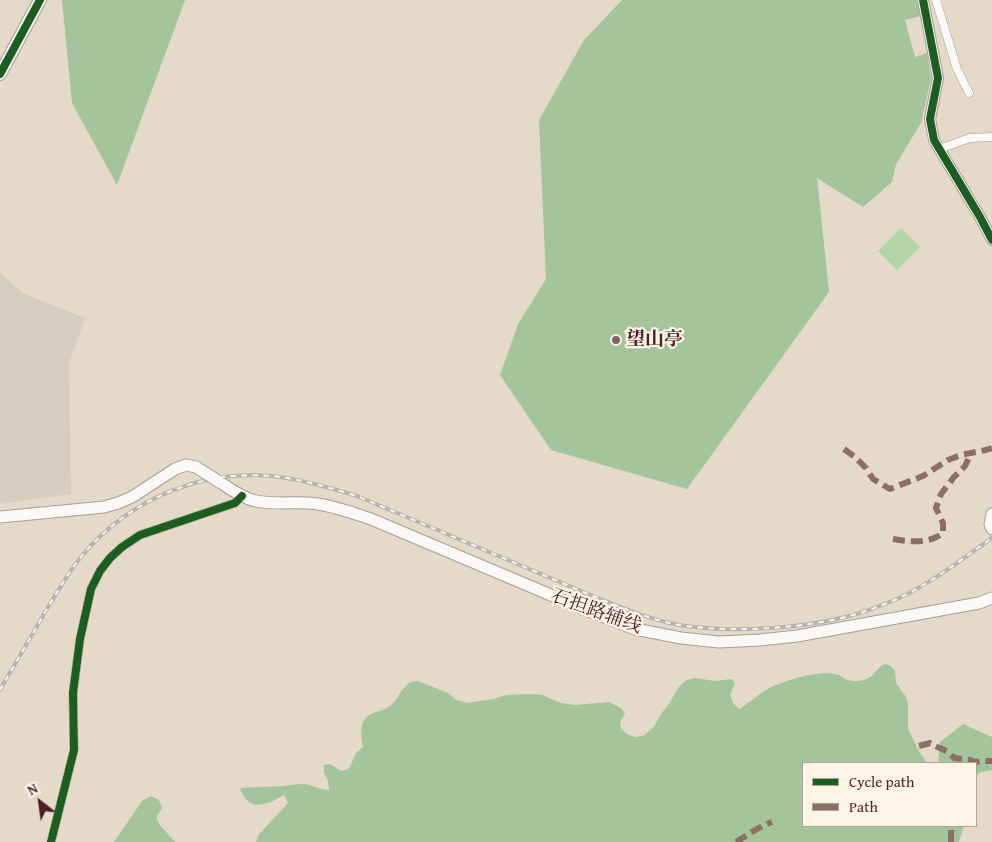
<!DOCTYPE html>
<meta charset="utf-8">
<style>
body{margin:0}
#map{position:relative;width:992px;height:842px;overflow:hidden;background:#e5d9c8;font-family:"Gentium Book Plus",serif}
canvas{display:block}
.legend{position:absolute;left:802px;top:762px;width:175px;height:65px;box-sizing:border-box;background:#fcf5e5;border:1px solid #b59f9b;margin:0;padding:6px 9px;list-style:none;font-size:15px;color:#4a1f2b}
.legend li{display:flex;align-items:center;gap:10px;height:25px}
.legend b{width:25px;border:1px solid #b59f9b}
.north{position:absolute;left:15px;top:777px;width:50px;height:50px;-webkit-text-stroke:4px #fcf5e5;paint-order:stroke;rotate:330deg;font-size:14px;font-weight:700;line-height:20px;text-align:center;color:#4a1f2b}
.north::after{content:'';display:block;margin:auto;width:18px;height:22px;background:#4a1f2b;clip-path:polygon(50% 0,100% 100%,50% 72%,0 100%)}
</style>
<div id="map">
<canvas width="992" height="842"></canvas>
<ul class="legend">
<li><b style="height:6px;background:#1b5e20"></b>Cycle path</li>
<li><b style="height:6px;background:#8d6e63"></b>Path</li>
</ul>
<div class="north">N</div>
</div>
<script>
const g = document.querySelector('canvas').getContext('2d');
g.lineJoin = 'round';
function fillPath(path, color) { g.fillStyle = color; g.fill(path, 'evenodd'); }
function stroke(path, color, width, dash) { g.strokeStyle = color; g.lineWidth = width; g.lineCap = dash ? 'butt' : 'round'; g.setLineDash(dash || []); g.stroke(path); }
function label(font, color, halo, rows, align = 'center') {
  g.font = font + ' "Gentium Book Plus","Noto Serif SC",serif'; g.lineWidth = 4.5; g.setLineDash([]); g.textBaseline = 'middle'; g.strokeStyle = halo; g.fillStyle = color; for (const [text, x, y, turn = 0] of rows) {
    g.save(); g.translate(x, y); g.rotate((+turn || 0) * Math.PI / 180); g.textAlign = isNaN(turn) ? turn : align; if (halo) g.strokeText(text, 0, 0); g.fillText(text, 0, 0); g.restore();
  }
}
const industrial = new Path2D(`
 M0 273 24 294 85 318 69 364 71 494 0 504Z`);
const green = new Path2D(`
 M901 228 920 247 897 270 878 251Z`);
const forest = new Path2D(`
 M62 0H185L117 185 72 103Z
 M622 0H917L920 16 905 20 915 57 927 53 931 79 921 123 896 164 892 182 863 207 817 178 829 292 687 489 551 450 500 375 518 324 546 279 539 120 584 40Z
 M885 664 891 666 895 671 896 683 906 697 908 704V729L919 751 927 763H803V826H964L959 842H256L258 836 264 829 288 803 284 795C267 805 248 813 240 788 254 787 269 787 283 786 290 785 296 784 303 784 313 784 318 790 329 790L328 781 324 772V765L330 764 341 771 349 769 356 753 363 747C361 734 358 719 373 713 379 711 385 710 390 706 396 701 398 696 402 690 405 687 408 684 410 682L418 681 448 693 456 700 467 703 494 699 506 695 530 694 542 695 561 703 575 705 609 702 621 708 625 714 620 722 621 728 628 735 636 737 643 736 653 728 661 714 669 704 678 688 685 681 695 678 715 681 732 679 735 684 730 695 733 703 739 709C748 704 755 697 764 691 777 683 800 676 816 674 823 673 832 673 839 675 841 676 843 677 845 679 852 682 861 682 868 678 875 675 877 667 885 664Z
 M963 724 992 737V770L982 772 976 775V763H938L940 742Z
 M151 796 159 800 162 808 156 818 160 825 175 842H114L142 801Z`);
const minor = new Path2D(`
 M936 0 957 69 969 93
 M939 149 970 138 992 137
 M51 842 74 750 73 693 80 639 91 589 100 571 110 558 122 547 140 535 235 503 242 496`);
const tertiary = new Path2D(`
 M923 0 938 78 930 119 934 140 980 217 992 240`);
const secondary = new Path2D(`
 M218 481C229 488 242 498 256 501 276 505 298 501 318 504 337 507 353 513 371 519L591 612 635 629 681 638 719 642 760 640 797 636 979 603 992 598
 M992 514 990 524 992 529
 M0 517 104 507 118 503 132 497 175 469 186 465 196 467`);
const primary = new Path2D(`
 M0 74 40 0`);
const rail = new Path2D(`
 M0 690C13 667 27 644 40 621 53 599 65 577 81 557 130 497 210 465 287 478 311 482 334 489 357 496L600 599C625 609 652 620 679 625 729 633 801 629 849 616 866 612 883 605 899 598 933 582 962 559 992 538`);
const secondaryBridge = new Path2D(`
 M196 467 218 481`);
const quiet = new Path2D(`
 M844 449 855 457 866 468 873 479 890 489 923 476 948 460 961 455 986 450 992 448
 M893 539C909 542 929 544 943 533V523L936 508 941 494 954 477 965 466 971 453
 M919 746 930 743C940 750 945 747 954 758L970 760 975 762 984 761H992
 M736 842 762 826 772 822
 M951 842V830L954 826`);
const cycleway = new Path2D(`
 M923 0 938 78 930 119 934 140 980 217 992 240
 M0 74 40 0
 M51 842 74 750 73 693 80 639 91 589 100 571 110 558 122 547 140 535 235 503 242 496`);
const markers = [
 [616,340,5,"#806062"]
];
const poiNames = [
 ["望山亭",626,340]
];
const streetNames = [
 ["石担路辅线",596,612,20]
];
fillPath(industrial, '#d7ccc0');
fillPath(green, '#b2d4a6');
fillPath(forest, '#a4c49b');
stroke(minor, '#a99c94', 9);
stroke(tertiary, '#a99c94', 12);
stroke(secondary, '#a99c94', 13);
stroke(primary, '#a99c94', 14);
stroke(minor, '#fbf9f7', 8);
stroke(tertiary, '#fbf9f7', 10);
stroke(secondary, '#fbf9f7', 11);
stroke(primary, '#fbf9f7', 12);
stroke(rail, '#b9b2b1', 4);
stroke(rail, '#fcf5e5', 2, [5.5]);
stroke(secondaryBridge, '#a99c94', 13, []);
stroke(secondaryBridge, '#fbf9f7', 11);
stroke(quiet, '#8d6e63', 6, [12, 6]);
stroke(cycleway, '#1b5e20', 8);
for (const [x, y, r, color] of markers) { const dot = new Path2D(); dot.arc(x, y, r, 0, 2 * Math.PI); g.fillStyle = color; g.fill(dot); stroke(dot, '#fcf5e5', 2); }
label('bold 19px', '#4a1f2b', '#fcf5e5', poiNames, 'left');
label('19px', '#4a1f2b', '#fcf5e5', streetNames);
</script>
